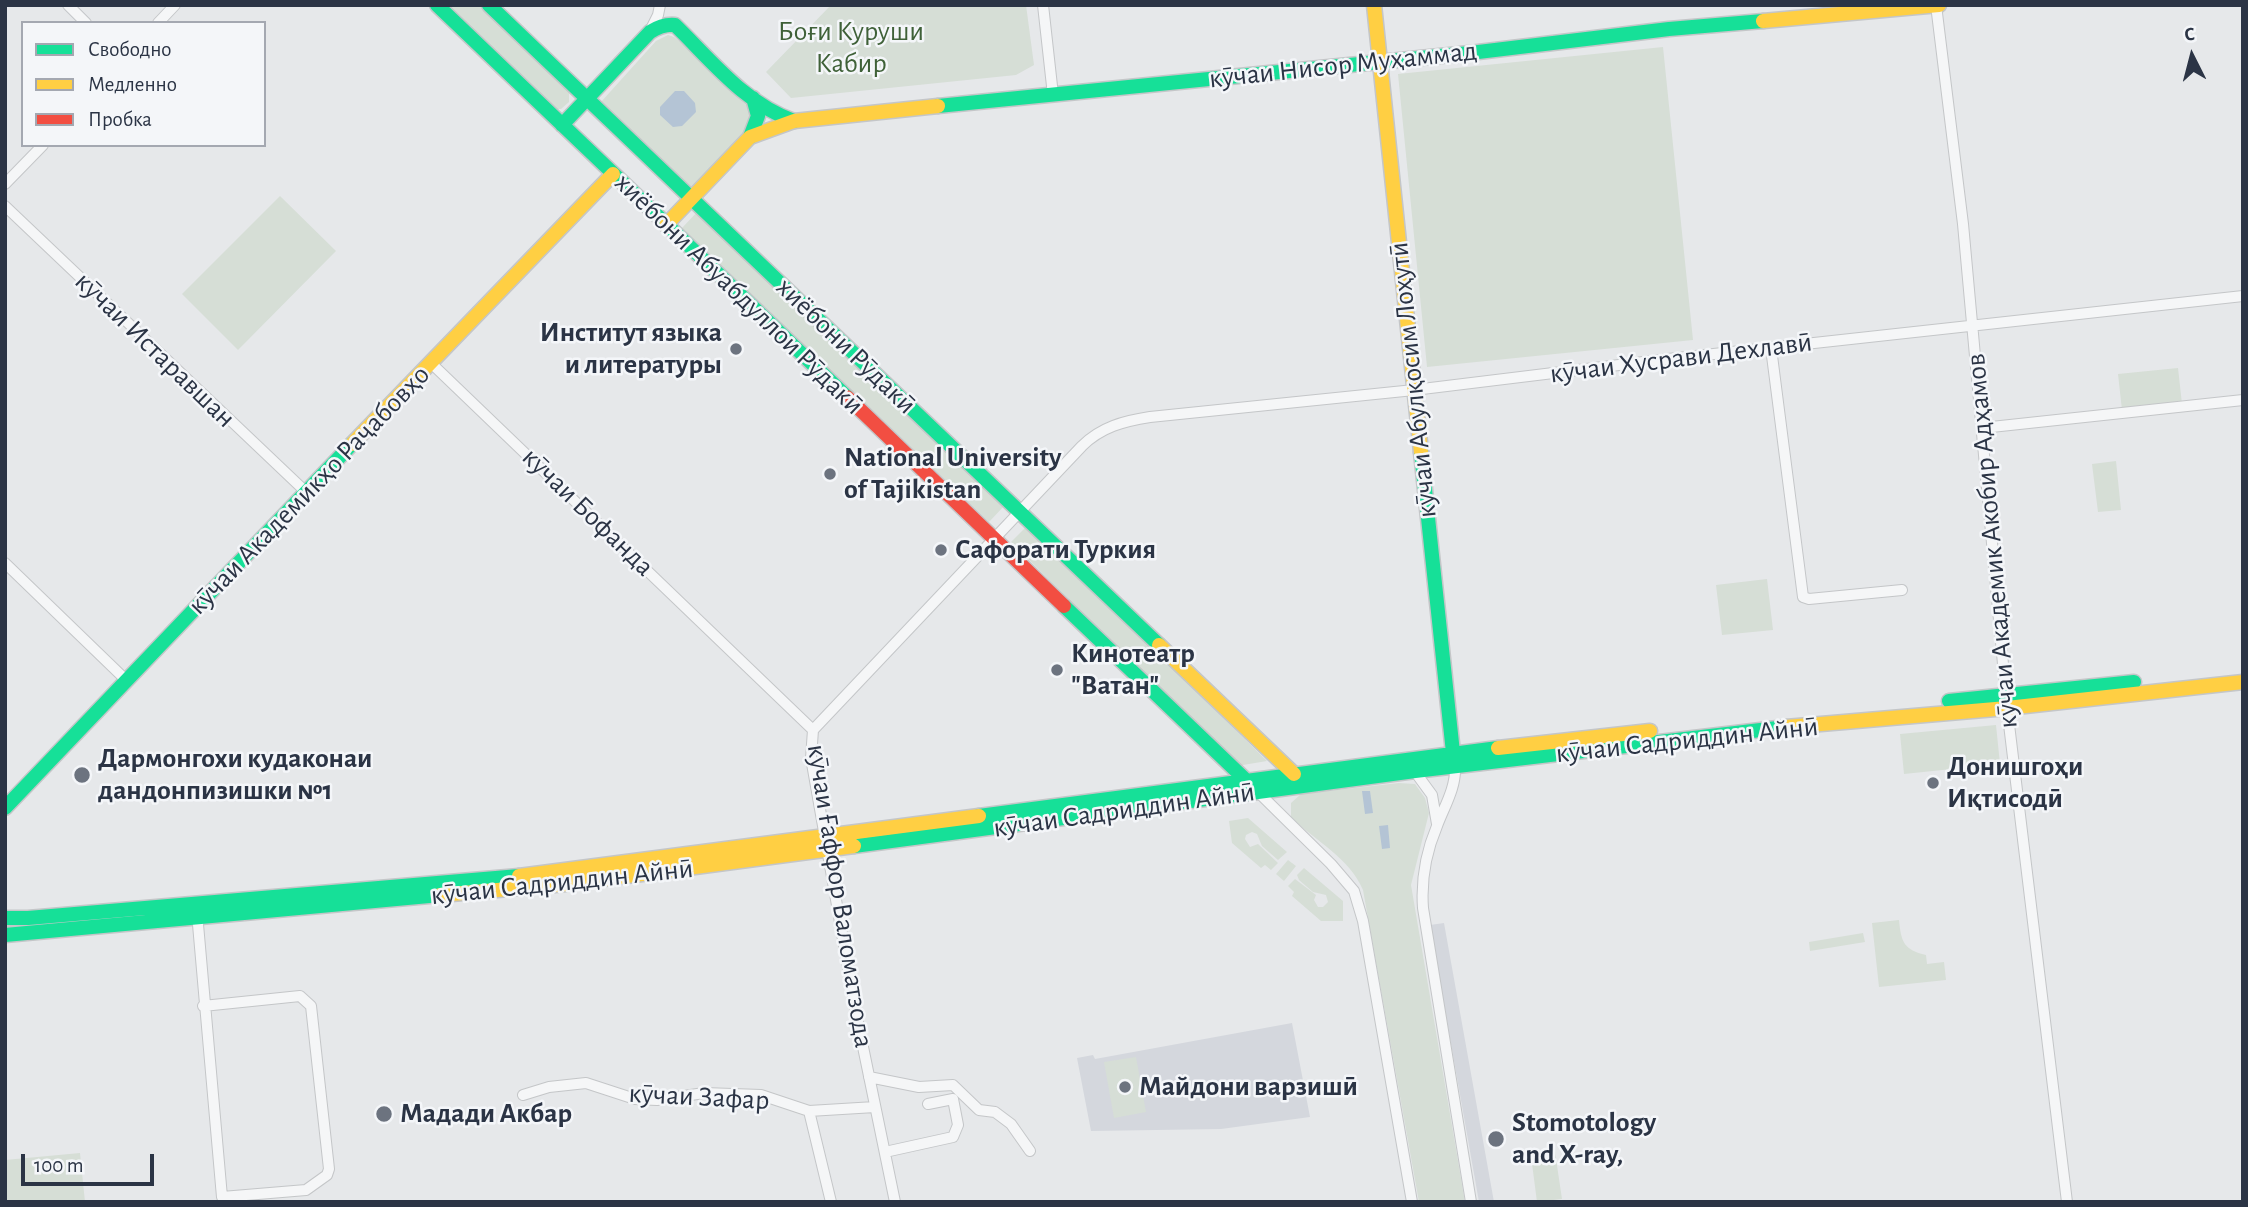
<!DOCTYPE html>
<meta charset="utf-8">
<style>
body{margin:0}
#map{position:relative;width:2248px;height:1207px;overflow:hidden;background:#e6e8ea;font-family:"Alegreya Sans",sans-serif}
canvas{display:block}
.frame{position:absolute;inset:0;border:7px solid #2b3445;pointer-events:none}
.legend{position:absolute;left:21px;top:21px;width:245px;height:126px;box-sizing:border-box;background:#f4f6f9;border:2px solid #a4a8b1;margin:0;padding:9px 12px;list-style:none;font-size:21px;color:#2b3445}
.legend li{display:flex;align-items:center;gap:14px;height:35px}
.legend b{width:35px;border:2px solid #a4a8b1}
.north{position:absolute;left:2157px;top:21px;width:70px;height:70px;-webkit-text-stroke:5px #f4f6f9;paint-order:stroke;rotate:354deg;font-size:19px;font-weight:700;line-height:28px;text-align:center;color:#2b3445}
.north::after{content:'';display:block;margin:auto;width:24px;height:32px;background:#2b3445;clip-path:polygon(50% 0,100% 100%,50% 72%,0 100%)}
.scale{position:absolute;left:21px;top:1154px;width:133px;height:32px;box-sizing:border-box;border:4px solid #2b3445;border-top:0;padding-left:9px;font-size:21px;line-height:24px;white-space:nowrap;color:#2b3445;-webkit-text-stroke:5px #f4f6f9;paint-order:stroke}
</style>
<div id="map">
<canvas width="2248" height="1207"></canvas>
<div class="frame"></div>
<ul class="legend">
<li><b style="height:9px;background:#16e098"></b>Свободно</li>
<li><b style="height:9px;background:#ffcf43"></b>Медленно</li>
<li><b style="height:9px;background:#f24e42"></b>Пробка</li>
</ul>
<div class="north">С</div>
<div class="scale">100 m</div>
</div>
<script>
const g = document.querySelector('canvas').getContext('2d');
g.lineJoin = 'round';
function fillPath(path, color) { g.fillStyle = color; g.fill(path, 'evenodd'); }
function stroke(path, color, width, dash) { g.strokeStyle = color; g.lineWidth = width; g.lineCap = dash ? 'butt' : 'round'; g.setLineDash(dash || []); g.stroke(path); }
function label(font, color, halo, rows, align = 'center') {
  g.font = font + ' "Alegreya Sans",sans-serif'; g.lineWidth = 5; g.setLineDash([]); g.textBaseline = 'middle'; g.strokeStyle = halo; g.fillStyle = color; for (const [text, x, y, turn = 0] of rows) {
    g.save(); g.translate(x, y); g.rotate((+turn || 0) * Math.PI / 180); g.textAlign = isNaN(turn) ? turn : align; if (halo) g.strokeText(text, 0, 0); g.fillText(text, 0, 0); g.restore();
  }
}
const built = new Path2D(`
 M1444 923 1494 1202H1479L1430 925Z
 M1292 1023 1310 1117 1221 1129 1091 1131 1077 1058 1093 1055 1095 1059Z`);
const green = new Path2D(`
 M447 5H482L569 90V102L561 109H557Z
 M831 5H1026L1034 65 1016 75 791 98 766 72Z
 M668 35 674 37 715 69 750 103 753 113 748 134 692 188 601 102 656 41Z
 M1663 47 1693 340 1427 367 1398 74Z
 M280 196 336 251 238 350 182 294Z
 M698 211 1005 505 989 522 682 228Z
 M2178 368 2182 404 2122 410 2118 374Z
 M2116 461 2121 510 2098 512 2092 464Z
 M1028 525 1267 761 1237 766 1011 542Z
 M1767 579 1773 630 1722 635 1716 585Z
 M1996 725 2000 764 1904 774 1900 734Z
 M1399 783 1415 784 1425 798 1429 813 1411 885 1465 1202H1419L1363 890C1350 858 1315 841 1291 817V803L1301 794Z
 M1248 818 1287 852 1278 860 1262 846 1257 834 1252 832 1246 835 1245 839 1250 847 1258 844 1278 863 1271 870 1265 865 1261 868 1232 843 1229 821Z
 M1288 860 1296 866 1284 881 1276 874Z
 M1304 868 1343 901V921H1321L1292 896 1294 892 1288 886 1295 879 1316 895 1314 900 1318 907H1323L1328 902 1326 895 1313 892 1299 880 1297 875Z
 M1899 920C1901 942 1904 950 1926 955L1927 964 1944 962 1946 980 1879 987 1872 923Z
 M1863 933 1865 942 1810 951 1809 942Z
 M1136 1057 1146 1112 1114 1118 1104 1062Z
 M1555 1152 1562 1199 1537 1202 1531 1156Z
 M80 1153 85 1202H5V1160Z`);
const water = new Path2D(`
 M675 91H684L695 103 696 112 682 126 673 127 660 115V107Z
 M1362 791H1370L1373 813 1365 814Z
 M1388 825 1390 848 1382 849 1379 826Z`);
const street = new Path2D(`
 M68 5 86 23
 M1043 5 1053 95
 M1936 5 1963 224 2007 708 2067 1202
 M158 23 175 5
 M650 31 658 15 660 5
 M5 184 43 145
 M5 206 306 492
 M1771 348 1803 597 1809 599 1902 590
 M431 363 813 730
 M1982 428 2243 400
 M5 563 126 680
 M1455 767C1456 788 1444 807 1437 826 1426 852 1421 880 1423 908L1471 1202
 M1413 769 1432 795 1437 824
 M1258 792 1331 864 1354 891 1363 921 1412 1202
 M197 913 222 1197 306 1190 327 1175 329 1169 311 1006 300 996 203 1006
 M869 1077 919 1087 953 1085 979 1110 995 1112 1011 1124 1030 1151
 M523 1095 549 1087 586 1083 635 1099 657 1100 704 1093 761 1095 809 1111 875 1107
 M809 1111 831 1202
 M885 1152 953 1137 958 1125 953 1099 928 1104
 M895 1202 856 1013 811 758 813 730 1082 446C1101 427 1124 421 1150 417L1414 390 1668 359 2243 296`);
const fast = new Path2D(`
 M437 5 847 397
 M489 5 1159 645
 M938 106 1470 53 1669 29 1763 21
 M562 125 650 32C658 27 665 24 675 25 711 60 745 104 794 121
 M750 137 758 116 753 98
 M1421 452 1454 762
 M1064 606 1251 785
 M1949 701 2134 682
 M5 808 352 444
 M979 816 1498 748
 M854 846 1415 771 1786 727
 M5 918H28L519 876
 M5 935 440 895`);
const slow = new Path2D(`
 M1374 5 1421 452
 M1763 21 1939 5
 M666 225 750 137 794 121 938 106
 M352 444 613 174
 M1159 645 1294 774
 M1786 727 2007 708 2243 682
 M1498 748 1650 731
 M519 876 979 816
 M440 895 566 884 854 846`);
const jam = new Path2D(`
 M847 397 1064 606`);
const markers = [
 [736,349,7,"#6c737f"],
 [830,474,7,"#6c737f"],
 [941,550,7,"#6c737f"],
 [1057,670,7,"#6c737f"],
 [82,775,9,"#6c737f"],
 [1933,783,7,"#6c737f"],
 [1125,1087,7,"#6c737f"],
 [384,1114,9,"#6c737f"],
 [1496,1139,9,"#6c737f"]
];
const parkNames = [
 ["Боғи Куруши",851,32],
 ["Кабир",851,64]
];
const streetNames = [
 ["кӯчаи Нисор Муҳаммад",1343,65,-6],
 ["хиёбони Абуабдуллои Рӯдакӣ",739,294,44],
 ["хиёбони Рӯдакӣ",846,346,44],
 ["кӯчаи Истаравшан",155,350,44],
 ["кӯчаи Хусрави Дехлавӣ",1681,358,-7],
 ["кӯчаи Абулқосим Лоҳутӣ",1413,380,-96],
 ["кӯчаи Академикҳо Раҷабовҳо",309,490,-46],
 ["кӯчаи Бофанда",588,512,44],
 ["кӯчаи Академик Акобир Адҳамов",1992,541,-95],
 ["кӯчаи Садриддин Айнӣ",1687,740,-6],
 ["кӯчаи Садриддин Айнӣ",1124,810,-8],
 ["кӯчаи Садриддин Айнӣ",562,882,-6],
 ["кӯчаи Ғаффор Валоматзода",840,896,81],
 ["кӯчаи Зафар",699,1097,3]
];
const poiNames = [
 ["Институт языка",722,333,"right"],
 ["и литературы",722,365,"right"],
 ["National University",844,458],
 ["of Tajikistan",844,490],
 ["Сафорати Туркия",955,550],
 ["Кинотеатр",1071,654],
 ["\"Ватан\"",1071,686],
 ["Дармонгохи кудаконаи",98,759],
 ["дандонпизишки №1",98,791],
 ["Донишгоҳи",1947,767],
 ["Иқтисодӣ",1947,799],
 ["Майдони варзишӣ",1139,1087],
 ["Мадади Акбар",400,1114],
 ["Stomotology",1512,1123],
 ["and X-ray,",1512,1155]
];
fillPath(built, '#d4d7dd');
fillPath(green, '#d6ded6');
fillPath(water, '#b4c4d5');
stroke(street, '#c4c6c8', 12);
stroke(fast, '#c4c6c8', 17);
stroke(slow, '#c4c6c8', 17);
stroke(jam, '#c4c6c8', 17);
stroke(street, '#f5f6f7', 10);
stroke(fast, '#16e098', 14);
stroke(slow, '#ffcf43', 14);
stroke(jam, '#f24e42', 14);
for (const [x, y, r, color] of markers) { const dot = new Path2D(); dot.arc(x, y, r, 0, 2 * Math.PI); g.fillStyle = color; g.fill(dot); stroke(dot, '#f4f6f9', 2.5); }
label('28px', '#3f6138', '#f4f6f9', parkNames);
label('28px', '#2b3445', '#f4f6f9', streetNames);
label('bold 28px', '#2b3445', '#f4f6f9', poiNames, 'left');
</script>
